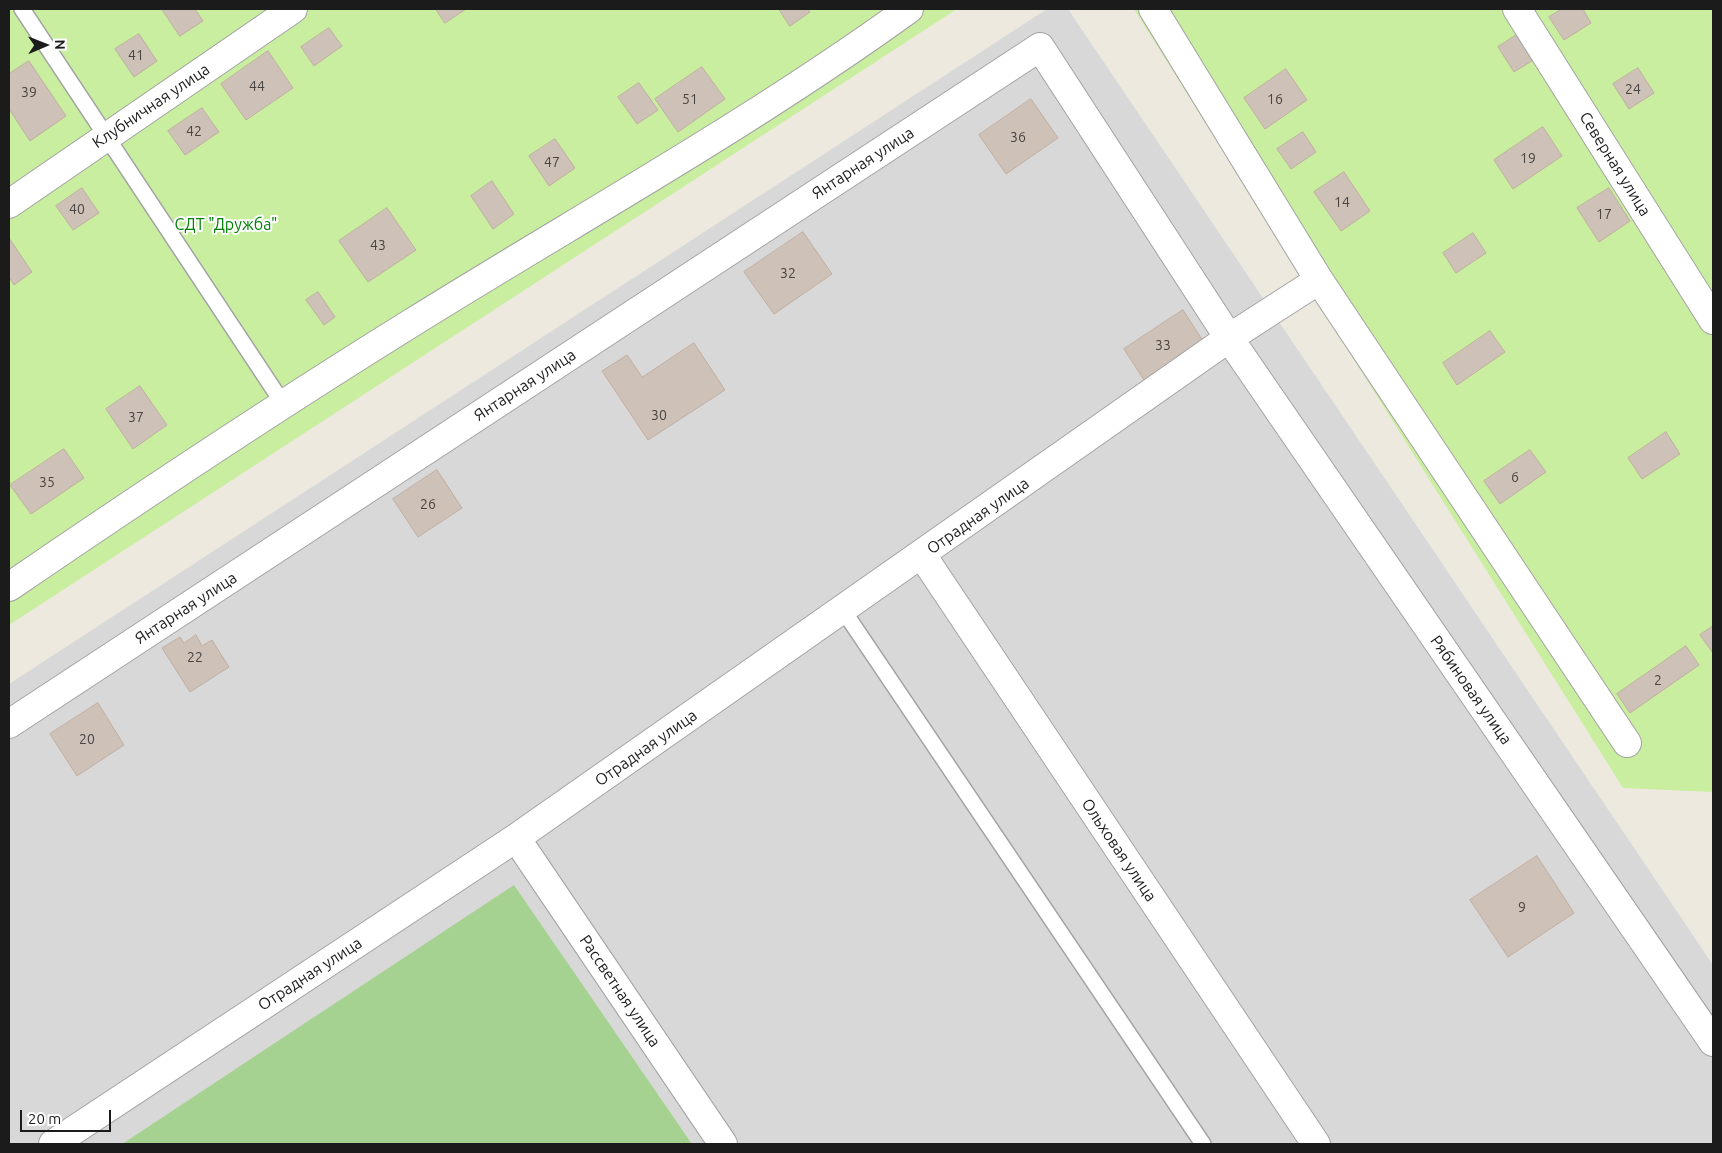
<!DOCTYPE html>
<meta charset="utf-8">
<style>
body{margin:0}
#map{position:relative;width:1722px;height:1153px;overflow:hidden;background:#eee9df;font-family:Ubuntu,sans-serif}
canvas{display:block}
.frame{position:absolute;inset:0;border:10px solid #1b1b1b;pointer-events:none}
.north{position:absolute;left:20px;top:20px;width:50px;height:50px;-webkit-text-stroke:4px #fff;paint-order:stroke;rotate:89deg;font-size:14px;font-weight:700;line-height:20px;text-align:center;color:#1b1b1b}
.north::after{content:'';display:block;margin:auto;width:18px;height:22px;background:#1b1b1b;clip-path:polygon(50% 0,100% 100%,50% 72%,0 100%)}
.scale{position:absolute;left:20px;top:1110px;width:91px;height:22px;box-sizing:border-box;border:2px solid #1b1b1b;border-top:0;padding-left:6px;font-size:15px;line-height:18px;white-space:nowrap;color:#1b1b1b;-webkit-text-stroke:4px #fff;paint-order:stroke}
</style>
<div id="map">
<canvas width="1722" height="1153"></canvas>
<div class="frame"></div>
<div class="north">N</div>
<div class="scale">20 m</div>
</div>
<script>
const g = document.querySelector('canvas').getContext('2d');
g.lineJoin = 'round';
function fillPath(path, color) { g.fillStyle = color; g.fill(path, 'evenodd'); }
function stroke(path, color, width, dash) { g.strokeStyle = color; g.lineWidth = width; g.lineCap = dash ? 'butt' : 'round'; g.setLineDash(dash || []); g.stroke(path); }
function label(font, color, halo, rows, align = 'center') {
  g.font = font + ' Ubuntu,sans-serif'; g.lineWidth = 4; g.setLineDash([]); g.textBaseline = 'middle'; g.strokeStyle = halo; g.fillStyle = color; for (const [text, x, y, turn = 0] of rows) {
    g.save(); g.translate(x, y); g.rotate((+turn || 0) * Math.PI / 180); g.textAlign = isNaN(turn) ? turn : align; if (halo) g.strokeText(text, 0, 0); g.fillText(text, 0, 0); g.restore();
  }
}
const residential = new Path2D(`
 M1047 9H1068L1713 965V1144H692L514 886 122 1144H9V684Z`);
const grass = new Path2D(`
 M9 9H957L9 625Z
 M1134 9H1713V792L1623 788Z`);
const forest = new Path2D(`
 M514 885 692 1144H122Z`);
const building = new Path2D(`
 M162 9H195L203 21 180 36Z
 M436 9H466L445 23Z
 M779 9H808L810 12 790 26Z
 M1562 9H1583L1591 23 1564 40 1549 17Z
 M329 28 342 46 314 66 301 47Z
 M139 34 157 61 134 77 115 49Z
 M1518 34 1535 59 1514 72 1498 47Z
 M268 51 293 88 246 120 221 84Z
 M29 61 66 116 30 141 9 109V74Z
 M702 67 725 99 678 132 655 99Z
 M1638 68 1654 93 1629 109 1613 84Z
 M1286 69 1307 100 1265 129 1244 98Z
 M639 83 658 110 637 124 618 97Z
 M1031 99 1058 138 1006 174 979 135Z
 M202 108 219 132 185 155 168 131Z
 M1543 127 1562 156 1513 189 1494 160Z
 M1303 132 1316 152 1291 169 1277 149Z
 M555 139 575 168 549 186 529 156Z
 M1344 172 1370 211 1341 231 1314 192Z
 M492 181 514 214 493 229 471 196Z
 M82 188 99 213 73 230 56 206Z
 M1609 188 1630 221 1599 242 1577 208Z
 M387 208 416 250 368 282 339 241Z
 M803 232 832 274 774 314 744 272Z
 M1473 233 1486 253 1456 273 1443 253Z
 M9 238 32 272 14 285 9 277Z
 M318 292 335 317 324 325 306 300Z
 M1183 310 1203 341 1144 380 1124 349Z
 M1490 331 1505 352 1457 385 1443 363Z
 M694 343 725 390 648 440 602 371 627 355 642 377Z
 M140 386 167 425 133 449 106 409Z
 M1666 432 1680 454 1642 479 1628 458Z
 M64 449 84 478 31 514 10 485Z
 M1530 450 1546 472 1500 504 1484 481Z
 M437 470 462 508 418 537 393 499Z
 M1713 626V653L1700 635Z
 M196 635 202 646 212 640 229 667 190 692 162 648 180 637 184 643Z
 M1686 646 1699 665 1630 713 1617 694Z
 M98 703 124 745 77 776 50 734Z
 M1537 856 1574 913 1508 957 1470 900Z`);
const service = new Path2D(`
 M22 9 284 405
 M843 610 1203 1144`);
const minor = new Path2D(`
 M1153 9 1319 280 1627 743
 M1517 9 1713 320
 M9 204 293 9
 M922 555 1316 1144
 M9 587C142 496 276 407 413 322 580 218 750 124 909 9
 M9 724 1040 47 1229 338 1713 1042
 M516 838 723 1144
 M53 1144 516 838 1229 338 1319 280`);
const numberNames = [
 ["41",136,55],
 ["44",257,86],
 ["24",1633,89],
 ["39",29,92],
 ["51",690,99],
 ["16",1275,99],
 ["42",194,131],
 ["36",1018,137],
 ["19",1528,158],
 ["47",552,162],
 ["14",1342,202],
 ["40",77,209],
 ["17",1604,214],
 ["43",378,245],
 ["32",788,273],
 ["33",1163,345],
 ["30",659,415],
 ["37",136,417],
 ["6",1515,477],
 ["35",47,482],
 ["26",428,504],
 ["22",195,657],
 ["2",1658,680],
 ["20",87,739],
 ["9",1522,907]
];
const streetNames = [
 ["Клубничная улица",151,106,-34],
 ["Янтарная улица",863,163,-33],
 ["Северная улица",1615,164,58],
 ["Янтарная улица",525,385,-33],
 ["Отрадная улица",978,516,-35],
 ["Янтарная улица",186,608,-33],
 ["Рябиновая улица",1471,690,55],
 ["Отрадная улица",646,748,-35],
 ["Ольховая улица",1119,850,56],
 ["Отрадная улица",310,974,-33],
 ["Рассветная улица",620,991,56]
];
const parkNames = [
 ["СДТ \"Дружба\"",226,225]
];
fillPath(residential, '#d9d8d8');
fillPath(grass, '#c9ee9f');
fillPath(forest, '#a5d290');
fillPath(building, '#cec1b8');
stroke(building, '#c1aea0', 1);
stroke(service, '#a2a2a2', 18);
stroke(minor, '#a2a2a2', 30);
stroke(service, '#fff', 15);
stroke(minor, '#fff', 28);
label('14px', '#484442', null, numberNames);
label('16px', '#1b1b1b', '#fff', streetNames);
label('16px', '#018107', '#fff', parkNames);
</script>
